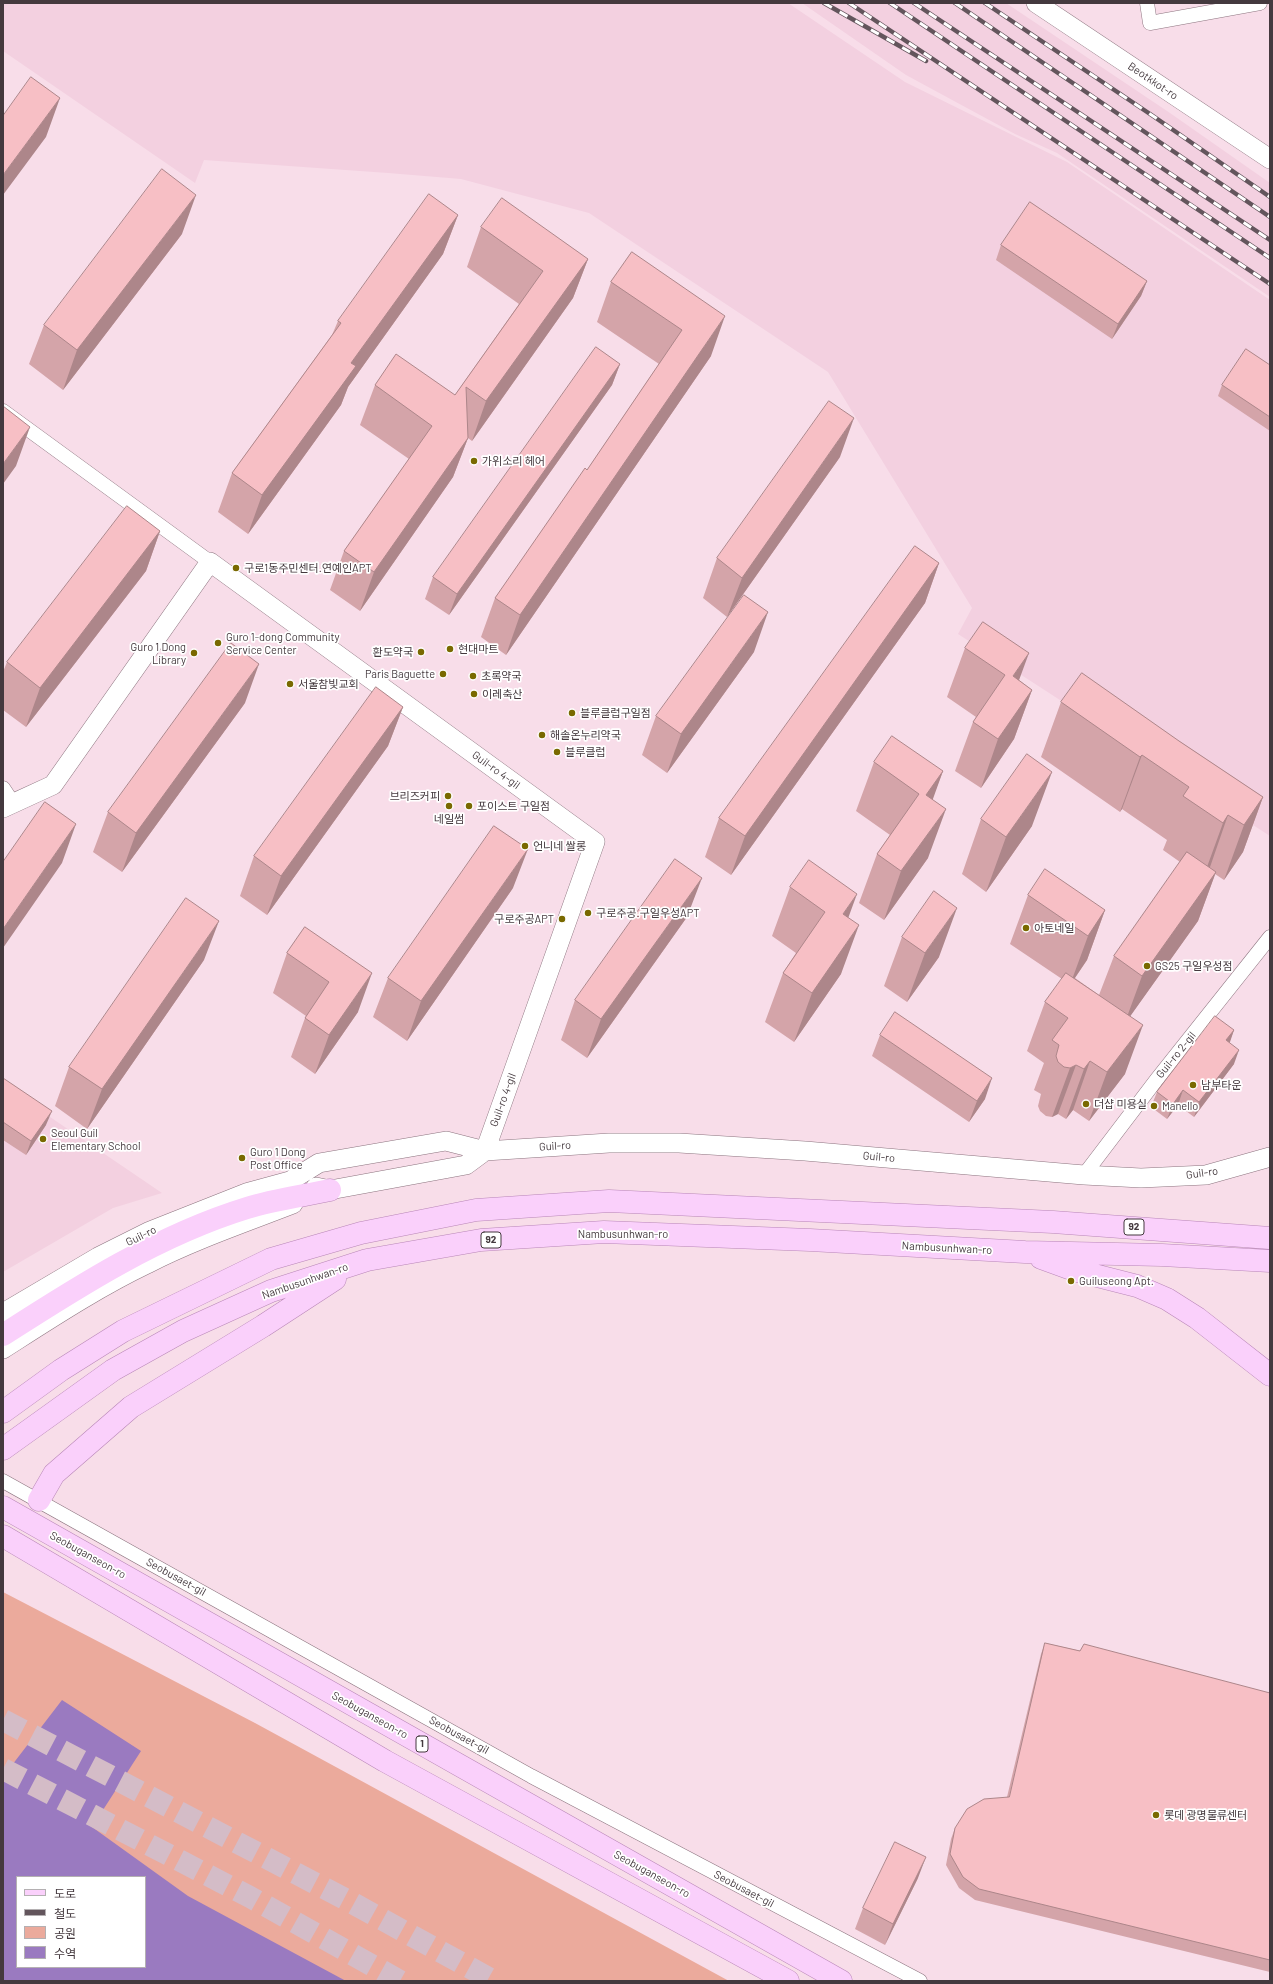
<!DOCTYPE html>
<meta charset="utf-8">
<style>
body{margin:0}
#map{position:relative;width:1273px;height:1984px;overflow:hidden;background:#f8dde9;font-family:Barlow,"Noto Sans KR",sans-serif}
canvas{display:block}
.frame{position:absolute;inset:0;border:4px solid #44393e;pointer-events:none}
.legend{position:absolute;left:16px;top:1876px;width:130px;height:92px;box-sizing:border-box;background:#fff;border:1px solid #b4b0b2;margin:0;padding:5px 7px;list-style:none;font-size:12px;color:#44393e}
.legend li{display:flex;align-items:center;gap:8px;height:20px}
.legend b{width:20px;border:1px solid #b4b0b2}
</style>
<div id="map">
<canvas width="1273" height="1984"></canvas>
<div class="frame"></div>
<ul class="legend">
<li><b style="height:5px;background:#fad0fb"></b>도로</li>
<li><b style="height:5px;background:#63555c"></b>철도</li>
<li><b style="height:11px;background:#ebaa9c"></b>공원</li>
<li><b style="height:11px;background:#9a7ac0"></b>수역</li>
</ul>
</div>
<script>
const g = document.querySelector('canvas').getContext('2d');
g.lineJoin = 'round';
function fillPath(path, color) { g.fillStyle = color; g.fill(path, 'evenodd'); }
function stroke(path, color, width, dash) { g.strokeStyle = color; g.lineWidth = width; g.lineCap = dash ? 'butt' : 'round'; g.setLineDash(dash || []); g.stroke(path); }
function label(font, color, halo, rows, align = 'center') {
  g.font = font + ' Barlow,"Noto Sans KR",sans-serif'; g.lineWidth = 3.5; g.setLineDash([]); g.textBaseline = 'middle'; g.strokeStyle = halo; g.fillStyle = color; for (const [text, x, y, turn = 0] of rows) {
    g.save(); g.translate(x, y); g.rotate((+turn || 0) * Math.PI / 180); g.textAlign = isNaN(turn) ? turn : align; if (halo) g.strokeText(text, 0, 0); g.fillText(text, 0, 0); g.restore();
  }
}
const built = new Path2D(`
 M3 3H788L905 82 1067 162 1270 300V836L958 634 972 608 828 372 589 213 461 179 388 173 204 160 195 183 3 51Z
 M802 3H1006L1170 113 1270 183V297L1057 153 1015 134 906 75Z
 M3 1085 162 1193 113 1208 3 1272Z`);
const green = new Path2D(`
 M3 1592 255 1723 729 1981H3ZM17 1877H145V1967H17Z`);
const water = new Path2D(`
 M62 1700 141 1751 92 1827 188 1896 346 1981H3V1769H9ZM17 1877H145V1967H17Z`);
const highwayTunnel = new Path2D(`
 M3 1720 347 1900 494 1981
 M3 1769 250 1897 400 1981`);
const street = new Path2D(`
 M1147 3 1150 23 1260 3
 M3 411 210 562
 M3 788 13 803
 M1084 1175 1157 1079 1270 937
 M3 1481 531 1776 920 1981`);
const secondary = new Path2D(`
 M1036 3 1270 159
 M3 808 53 785 210 562 595 842 485 1151
 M316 1187 330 1190 466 1165 485 1151
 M3 1313 98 1257 150 1231 246 1193 290 1181 319 1163 446 1141 485 1151 609 1143H679L805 1151 1084 1175 1141 1178 1206 1175 1270 1157
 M3 1349C50 1319 97 1288 147 1264 194 1240 244 1223 293 1204`);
const primary = new Path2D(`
 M1041 1258 1074 1270 1137 1286 1167 1299 1197 1318 1270 1375
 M3 1335C79 1286 159 1235 247 1208 273 1200 302 1196 330 1190
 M3 1412 61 1370 123 1331 271 1259 361 1233 476 1210 609 1201 1053 1222 1270 1238
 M3 1449 113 1370 183 1331 271 1291 367 1260 481 1240 604 1232 810 1240 1025 1252 1162 1255 1270 1261
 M39 1500 54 1474 131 1407 263 1326 335 1279
 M3 1507 841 1981
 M3 1536 385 1761 788 1981`);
const rail = new Path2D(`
 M824 3 926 61
 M849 3 1270 284
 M890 3 1270 258
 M914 3 1270 240
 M955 3 1270 217
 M985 3 1153 116 1270 197`);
const wall = new Path2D(`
 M458 215 443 254 348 387 341 405 248 534 218 512 232 473 332 335 338 321Z
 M481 227 588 259 573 298 472 441 468 438 453 477 360 611 330 590 344 551 409 459 360 425 375 385 455 395 519 304 467 267Z
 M182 234 63 390 29 364 44 325Z
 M1001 245 1147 281 1141 296 1112 339 996 260Z
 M632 252 711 356 506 655 481 637 495 598 587 470 659 364 597 322 611 282Z
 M620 364 612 385 449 615 425 599 433 577Z
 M1270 365V431L1218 396 1222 385Z
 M840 457 727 617 703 598 717 558Z
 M160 531 146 571 26 727 3 710V672L7 662Z
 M939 563 925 603 731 875 705 857 719 818Z
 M965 648 1019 680 1032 690 1014 739 981 788 955 771 973 722 976 717 947 697Z
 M754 652 667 773 642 755 656 716Z
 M1061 702 1179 741 1263 797 1243 852 1224 880 1215 874 1198 921 1130 1016 1125 1074 1089 1121 1073 1110 1066 1119 1058 1114 1052 1117 1046 1116 1040 1111 1038 1106 1041 1094 1034 1090 1044 1063 1027 1051 1045 1002 1062 979 1010 944 1028 895 1105 910 1087 960 1075 978 1099 995 1114 956 1180 862 1163 850 1167 840 1122 809 1120 812 1041 757Z
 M245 703 122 872 93 852 108 812Z
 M403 707 388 746 267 915 240 896 254 856Z
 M874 762 943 771 932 799 928 858 884 920 859 903 877 854 890 835 856 811Z
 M981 819 1032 826 986 892 962 874Z
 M790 887 848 917 841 974 794 1042 765 1022 783 973 796 953 772 936Z
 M513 888 407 1041 373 1017 388 978Z
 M687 917 587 1058 561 1040 575 1000Z
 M305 927 358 1012 315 1074 291 1057 305 1018 306 1016 273 993 287 953Z
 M902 937 939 957 907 1002 884 986Z
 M204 960 87 1129 55 1106 69 1067Z
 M1234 1030 1229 1043 1234 1064 1194 1117 1178 1105 1167 1119 1151 1107 1157 1092Z
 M880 1035 985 1099 969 1122 872 1056Z
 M3 1078 46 1125 26 1155 3 1140Z
 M1045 1643 1270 1693V1972L975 1900 959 1888 946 1865 951 1839 955 1828 1007 1797 1041 1654Z
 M918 1878 885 1945 855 1929 863 1908Z`);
const shadedWall = new Path2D(`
 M60 98 46 137 3 195V175Z
 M196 195 182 234 63 390 77 350Z
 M458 215 443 254 348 387 341 405 248 534 262 495 351 363Z
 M588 259 573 298 472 441 486 401Z
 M1147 281 1141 296 1112 339 1118 324Z
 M725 316 711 356 506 655 520 615Z
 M620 364 612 385 449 615 457 594Z
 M854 418 840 457 727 617 742 578Z
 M30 427 16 466 3 484V464Z
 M468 438 453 477 360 611 374 572Z
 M160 531 146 571 26 727 40 688Z
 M939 563 925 603 731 875 745 836Z
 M768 612 754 652 667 773 681 734Z
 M1029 653 1011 702 1013 676Z
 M259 664 245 703 122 872 136 833Z
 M1032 690 1014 739 981 788 998 739Z
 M403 707 388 746 267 915 281 876Z
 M1142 755 1122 809 1120 812 1140 757Z
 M943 771 925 821 926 795Z
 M1052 772 1032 826 986 892 1006 837Z
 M1263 797 1243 852 1224 880 1244 825Z
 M946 809 928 858 884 920 901 871Z
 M1228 815 1209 870 1203 878 1223 823Z
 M76 824 62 863 3 948V929Z
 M528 849 513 888 407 1041 421 1001Z
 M1216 872 1198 921 1124 1025 1142 976Z
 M702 878 687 917 587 1058 601 1019Z
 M857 894 839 943 843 914Z
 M957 908 939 957 907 1002 925 953Z
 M1105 910 1087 960 1070 985 1088 936Z
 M219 921 204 960 87 1129 102 1089Z
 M859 925 841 974 794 1042 812 993Z
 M372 973 358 1012 315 1074 329 1035Z
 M1143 1025 1125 1074 1089 1121 1107 1072Z
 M1234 1030 1229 1045 1226 1040Z
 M1239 1050 1234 1064 1194 1117 1199 1102Z
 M1090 1061 1073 1110 1066 1119 1084 1069Z
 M1076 1065 1058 1114 1052 1117 1070 1068Z
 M992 1078 985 1099 969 1122 977 1101Z
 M1183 1090 1178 1105 1167 1119 1173 1104Z
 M52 1111 46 1125 26 1155 31 1141Z
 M926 1857 918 1878 885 1945 893 1924Z`);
const building = new Path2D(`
 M31 77 60 98 3 175V116Z
 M162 169 196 195 77 350 44 325Z
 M429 194 458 215 351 363 356 366 262 495 232 473 341 323 338 321Z
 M502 198 588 259 486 401 466 387 468 438 374 572 344 551 432 426 375 385 396 354 455 395 543 271 481 227Z
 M1030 202 1147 281 1118 324 1001 245Z
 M632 252 725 316 520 615 495 598 585 468 587 470 682 330 611 282Z
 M596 347 620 364 457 594 433 577Z
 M1246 349 1270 365V417L1222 385Z
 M829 401 854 418 742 578 717 558Z
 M3 406 30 427 3 464Z
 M127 506 160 531 40 688 7 662Z
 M915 546 939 563 745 836 719 818Z
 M744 595 768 612 681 734 656 716Z
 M983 622 1029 653 1013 676 1032 690 998 739 973 722 1005 675 965 648Z
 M231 643 259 664 136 833 108 812Z
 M1082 673 1179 741 1263 797 1244 825 1228 815 1223 823 1183 796 1189 787 1142 755 1140 757 1061 702Z
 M376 687 403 707 281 876 254 856Z
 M892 736 943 771 926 795 946 809 901 871 877 854 919 794 874 762Z
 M1027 754 1052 772 1006 837 981 819Z
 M45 802 76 824 3 929V862Z
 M494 826 528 849 421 1001 388 978Z
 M1187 852 1216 872 1142 976 1114 956Z
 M675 859 702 878 601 1019 575 1000Z
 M809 860 857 894 843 914 859 925 812 993 783 973 825 912 790 887Z
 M1045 869 1105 910 1088 936 1028 895Z
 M934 891 957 908 925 953 902 937Z
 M186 898 219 921 102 1089 69 1067Z
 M305 927 372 973 329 1035 305 1018 329 982 287 953Z
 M1066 973 1143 1025 1107 1072 1090 1061 1084 1069 1076 1065 1070 1068 1064 1067 1058 1062 1056 1056 1059 1045 1052 1040 1068 1018 1045 1002Z
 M895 1012 992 1078 977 1101 880 1035Z
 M1215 1016 1234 1030 1226 1040 1239 1050 1199 1102 1183 1090 1173 1104 1157 1092Z
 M3 1078 52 1111 31 1141 3 1122Z
 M1045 1643 1080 1651 1084 1644 1270 1693V1960L979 1889 963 1877 950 1854 955 1828 967 1809 984 1799 1009 1797Z
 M895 1842 926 1857 893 1924 863 1908Z`);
const markers = [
 [474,461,4,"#796900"],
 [236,568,4,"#796900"],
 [218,643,4,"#796900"],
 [450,649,4,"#796900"],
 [421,652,4,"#796900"],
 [194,653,4,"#796900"],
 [443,674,4,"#796900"],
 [473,676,4,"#796900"],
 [290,684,4,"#796900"],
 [474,694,4,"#796900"],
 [572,713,4,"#796900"],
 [542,735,4,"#796900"],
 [557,752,4,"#796900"],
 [448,796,4,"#796900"],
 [449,806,4,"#796900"],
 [469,806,4,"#796900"],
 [525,846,4,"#796900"],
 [588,913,4,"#796900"],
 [562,919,4,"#796900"],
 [1026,928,4,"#796900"],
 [1147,966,4,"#796900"],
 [1193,1085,4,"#796900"],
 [1086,1104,4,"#796900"],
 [1154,1106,4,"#796900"],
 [43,1139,4,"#796900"],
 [242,1158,4,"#796900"],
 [1071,1281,4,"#796900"],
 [1156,1815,4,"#796900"]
];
const shields = [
 [1134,1227,20],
 [491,1240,20],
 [422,1744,12]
];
const shieldNames = [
 ["92",1134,1227],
 ["92",491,1240],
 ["1",422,1744]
];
const streetNames = [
 ["Beotkkot-ro",1153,81,34],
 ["Guil-ro 4-gil",496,770,36],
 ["Guil-ro 2-gil",1176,1055,-51],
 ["Guil-ro 4-gil",503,1100,-70],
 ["Guil-ro",555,1146,-4],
 ["Guil-ro",879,1157,5],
 ["Guil-ro",1202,1173,-8],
 ["Nambusunhwan-ro",623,1234],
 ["Guil-ro",141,1236,-26],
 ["Nambusunhwan-ro",947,1248,3],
 ["Nambusunhwan-ro",305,1281,-19],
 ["Seobuganseon-ro",88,1555,29],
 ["Seobusaet-gil",176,1577,29],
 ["Seobuganseon-ro",370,1715,29],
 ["Seobusaet-gil",459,1735,29],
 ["Seobuganseon-ro",652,1874,29],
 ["Seobusaet-gil",744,1889,28]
];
const poiNames = [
 ["가위소리 헤어",482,461],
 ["구로1동주민센터.연예인APT",244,568],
 ["Guro 1-dong Community",226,637],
 ["Service Center",226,650],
 ["Guro 1 Dong",186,647,"right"],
 ["Library",186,660,"right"],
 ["현대마트",458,649],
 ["환도약국",413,652,"right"],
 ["Paris Baguette",435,674,"right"],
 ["초록약국",481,676],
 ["서울참빛교회",298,684],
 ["이레축산",482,694],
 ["블루클럽구일점",580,713],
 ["해솔온누리약국",550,735],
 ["블루클럽",565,752],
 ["브리즈커피",440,796,"right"],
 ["포이스트 구일점",477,806],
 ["네일썸",449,819,"center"],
 ["언니네 쌀롱",533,846],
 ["구로주공.구일우성APT",596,913],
 ["구로주공APT",554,919,"right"],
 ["아토네일",1034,928],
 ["GS25 구일우성점",1155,966],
 ["남부타운",1201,1085],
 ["더샵 미용실",1094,1104],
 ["Manello",1162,1106],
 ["Seoul Guil",51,1133],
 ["Elementary School",51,1146],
 ["Guro 1 Dong",250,1152],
 ["Post Office",250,1165],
 ["Guiluseong Apt.",1079,1281],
 ["롯데 광명물류센터",1164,1815]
];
fillPath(built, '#f3d0e0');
fillPath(green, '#ebaa9c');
fillPath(water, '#9a7ac0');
stroke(highwayTunnel, '#d4bcc7', 22, [22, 11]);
stroke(street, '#8c747f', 15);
stroke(secondary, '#8c747f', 20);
stroke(primary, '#b886b7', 23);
stroke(street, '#fff', 14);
stroke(secondary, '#fff', 19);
stroke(primary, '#fad0fb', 22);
stroke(rail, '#63555c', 4.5);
stroke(rail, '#fff', 3, [9]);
fillPath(wall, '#d4a4a9');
fillPath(shadedWall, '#ad868a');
fillPath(building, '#f7bfc5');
stroke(building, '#ad868a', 1);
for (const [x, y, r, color] of markers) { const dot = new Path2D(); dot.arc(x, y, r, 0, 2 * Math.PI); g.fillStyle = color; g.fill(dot); stroke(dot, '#fff', 1.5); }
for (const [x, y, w] of shields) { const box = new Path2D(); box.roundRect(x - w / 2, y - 8, w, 16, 3); g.fillStyle = '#fff'; g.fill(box); stroke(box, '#44393e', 1); }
label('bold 10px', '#44393e', null, shieldNames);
label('11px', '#44393e', '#fff', streetNames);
label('11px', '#44393e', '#fff', poiNames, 'left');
</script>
